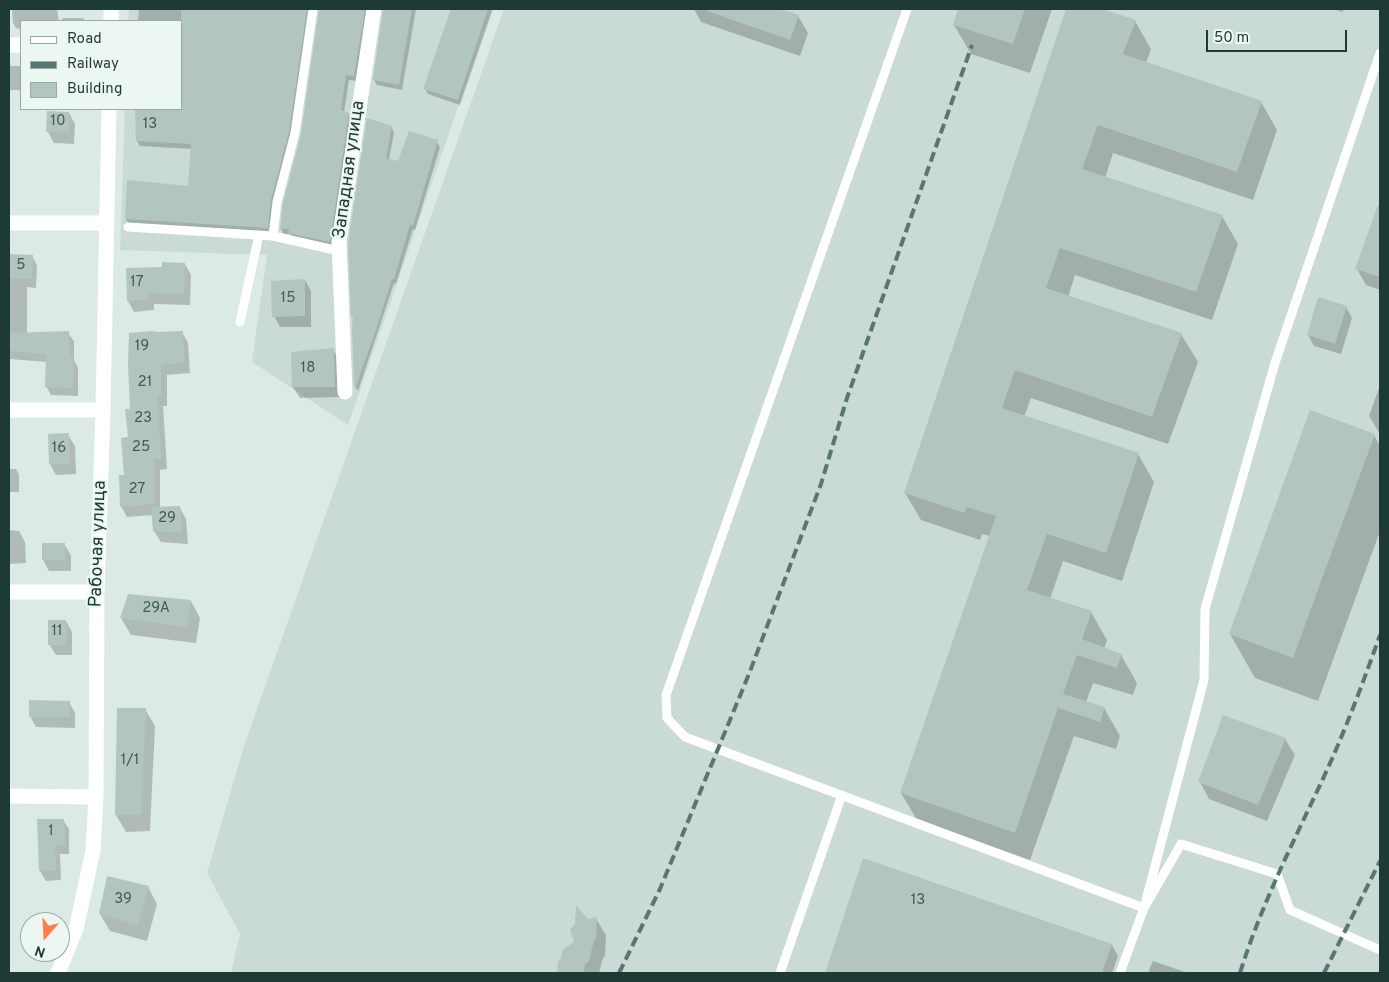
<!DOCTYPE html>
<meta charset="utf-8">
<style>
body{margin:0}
#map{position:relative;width:1389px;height:982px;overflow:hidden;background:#dceae5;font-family:Overpass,sans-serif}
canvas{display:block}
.frame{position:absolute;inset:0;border:10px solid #1d3a34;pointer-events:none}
.legend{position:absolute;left:20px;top:20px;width:162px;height:90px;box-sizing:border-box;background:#edf7f2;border:1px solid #9aaba6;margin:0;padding:6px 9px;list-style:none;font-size:15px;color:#1d3a34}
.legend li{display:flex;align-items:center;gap:10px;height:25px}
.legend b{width:25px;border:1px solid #9aaba6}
.north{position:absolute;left:20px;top:912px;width:50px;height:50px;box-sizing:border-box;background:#edf7f2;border:1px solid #9aaba6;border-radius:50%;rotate:199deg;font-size:14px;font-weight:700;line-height:20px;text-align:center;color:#1d3a34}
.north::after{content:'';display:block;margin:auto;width:18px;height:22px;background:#ff7f46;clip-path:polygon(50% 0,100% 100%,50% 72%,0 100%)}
.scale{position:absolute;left:1206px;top:30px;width:141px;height:22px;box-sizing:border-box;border:2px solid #1d3a34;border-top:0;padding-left:6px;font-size:15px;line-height:18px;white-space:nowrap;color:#1d3a34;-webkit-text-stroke:4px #edf7f2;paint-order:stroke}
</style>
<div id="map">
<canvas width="1389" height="982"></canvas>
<div class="frame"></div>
<ul class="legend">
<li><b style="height:6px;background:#fff"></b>Road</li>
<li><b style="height:6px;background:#577770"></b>Railway</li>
<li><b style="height:14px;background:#b2c5be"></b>Building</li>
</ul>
<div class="north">N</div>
<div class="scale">50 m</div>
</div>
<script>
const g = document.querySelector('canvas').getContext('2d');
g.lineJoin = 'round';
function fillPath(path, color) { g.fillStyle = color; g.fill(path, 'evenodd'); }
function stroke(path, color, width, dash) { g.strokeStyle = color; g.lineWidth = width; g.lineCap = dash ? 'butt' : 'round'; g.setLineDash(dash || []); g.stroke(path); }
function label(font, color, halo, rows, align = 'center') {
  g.font = font + ' Overpass,sans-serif'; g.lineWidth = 4; g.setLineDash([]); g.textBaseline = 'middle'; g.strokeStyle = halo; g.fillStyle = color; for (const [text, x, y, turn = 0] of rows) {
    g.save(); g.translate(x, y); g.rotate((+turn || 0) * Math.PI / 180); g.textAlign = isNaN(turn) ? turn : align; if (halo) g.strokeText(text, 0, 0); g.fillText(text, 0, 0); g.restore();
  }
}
const built = new Path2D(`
 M129 9H492L348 425 252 362 267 255 120 250 125 109H181V21H128Z
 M504 9H1380V973H231L240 934 207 873 244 746Z`);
const shadow = new Path2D(`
 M12 9H57L59 21H21V29L16 28 13 23Z
 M139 9H313L291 138 270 233 129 224 126 219 189 187 192 149 140 146 137 141 256 107 181 21H138Z
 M319 9H371L357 81 349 80 344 112 348 114 351 119 332 247 293 238 290 234H284L281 229 302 134 321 9Z
 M384 9H416L402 90 377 85 374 80Z
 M454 9H493L460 105 428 94 425 89Z
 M694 9H777L798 16 808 33 800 56 701 22Z
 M960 9H1052L1030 73 971 54 954 25Z
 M1067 9H1098L1135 21 1151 49 1146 63 1261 102 1277 130 1253 200 1113 153 1105 178 1222 216 1238 244 1212 320 1075 275 1068 297 1181 334 1198 362 1168 444 1031 398 1024 417 1138 454 1154 482 1122 581 1063 561 1050 599 1091 612 1107 640 1104 649 1121 655 1137 683 1133 695 1093 683 1086 702 1104 708 1120 736 1116 749 1074 736 1030 860 917 820 901 793 990 536 982 534 980 540 921 520 905 493Z
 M1332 9H1343V12Z
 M62 18H83L85 21H62Z
 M9 64 11 66H21V92L18 90H9Z
 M69 113 75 124 74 144 54 143 48 132Z
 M391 127 394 132 389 160 399 163 437 142 440 147 415 230 413 229 396 284 394 283 358 391 355 386 353 326Z
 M1380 202V290L1366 285 1357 269Z
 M32 256 37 265 36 288 27 287V334L68 333 74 341V360L78 368V396L51 395 46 386 47 362 9 359V267Z
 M185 264 191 275 190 305 154 304V310L134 312 128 301 163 269Z
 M305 280 311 291V327H280L274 316Z
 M1346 307 1352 318 1341 354 1314 346 1308 335Z
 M182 332 188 343 190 373 167 375V406H163L167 469 160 470V508H180L186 519 188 544 161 542 154 531 153 515 127 517 121 506 132 410 129 364Z
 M333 350 340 361 341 397 300 398 293 387Z
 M1380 385V434L1369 416Z
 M49 435H68L75 446 76 474 56 475 50 464Z
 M1374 435 1380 446V531L1318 701 1255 678 1230 634Z
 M9 469H16L19 474V492H9Z
 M9 530 19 531 25 542 26 563 9 564Z
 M43 544H64L71 555V571H49L43 560Z
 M191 601 200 618 196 643 131 635 121 618Z
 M66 621 72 632V655H56L49 644Z
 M69 702 75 713V728L36 727 30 716Z
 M145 709 155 726 150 831 126 832 116 815Z
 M1285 739 1295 755 1267 821 1209 799 1200 782Z
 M63 820 69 829V854H60L61 880 46 881 40 871 38 821Z
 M864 859 1112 945 1118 956 1112 973H826Z
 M148 887 157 904 147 941 110 931 100 914Z
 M596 919 606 935 605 955 602 961 599 973H556L588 920Z
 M1153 961 1188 973H1148Z`);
const building = new Path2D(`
 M181 9H307L289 132 271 200 268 228 125 219 127 180 188 186 191 144 136 141 135 110 181 109Z
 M319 9H365L354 76 346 75 341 110 349 113 330 242 288 233 289 229H280L283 203 301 134Z
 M383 9H412L399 85 373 80Z
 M451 9H488L458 100 423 89Z
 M708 9H780L799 15 790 40 707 11Z
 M958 9H1025L1013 44 953 25Z
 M1066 9H1102L1136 20 1123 54 1262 101 1237 172 1098 125 1082 169 1223 215 1196 292 1060 248 1046 288 1182 333 1152 417 1015 370 1002 408 1139 453 1106 553 1047 534 1027 590 1092 611 1082 639 1122 654 1117 668 1077 655 1063 694 1105 707 1100 722 1058 708 1015 833 900 793 996 516 967 507 964 513 904 493Z
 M47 111 69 112V133L46 132Z
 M367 118 392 126 386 158 398 161 409 131 438 140 413 226 410 225 394 279H392L377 327 356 386H354L352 326 353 317 351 316 348 243Z
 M1378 205H1380V277L1355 269Z
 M10 254 33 255 32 279 9 278Z
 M162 262 185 263 184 294 148 293V299L127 301 126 268 162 267Z
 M305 279V316L272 317 271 281Z
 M1318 297 1347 306 1335 344 1307 335Z
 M69 331 70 357 74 358 73 388 45 387 46 354 10 351V333Z
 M155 331V332L183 331 184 362 161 365V395H157L161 459H154V504L120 507 119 475H124L121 438 128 437 125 409H130L128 364 129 333Z
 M334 348 335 387H292L291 352Z
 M1310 410 1375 434 1293 658 1229 634Z
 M69 433 70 464H49L48 434Z
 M180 506 182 533 153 531 151 507Z
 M42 543H65V560H42Z
 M128 594 191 600 187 627 120 618Z
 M48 620H66V645H48Z
 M29 700 70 701V717H29Z
 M117 708H146L141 814 115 815Z
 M1223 715 1286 738 1258 805 1198 782Z
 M37 819H64L65 845H55L56 871H39Z
 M863 858 1112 944 1102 973H825Z
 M107 876 149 886 138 925 99 914Z
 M576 905 588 919 597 917 596 938 593 944 589 961 585 964 584 973H557L558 962 561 958 562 950 574 942 570 930 575 924Z`);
const lane = new Path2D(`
 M313 9 295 133 277 202 273 236 339 251
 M907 9 666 695 667 718 685 737 1144 908 1181 844 1277 874 1290 910 1380 950
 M128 227 273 236
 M240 322 259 235
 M780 973 842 795
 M1120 973 1144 908 1204 680 1205 609 1275 363 1380 53`);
const street = new Path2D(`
 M111 21V9
 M9 45H21
 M9 223H107
 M345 392 339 242 374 9
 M9 410H103
 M9 592H97
 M9 796 96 797
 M58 973 76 929 93 851 96 797 97 592 103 410 109 109`);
const rail = new Path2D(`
 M619 973 660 889 749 674 821 484 847 398 972 45
 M1240 973C1262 902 1296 837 1327 770 1347 726 1364 680 1380 635
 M1324 973 1380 861`);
const numberNames = [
 ["10",58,122],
 ["13",150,125],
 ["5",21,266],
 ["17",137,283],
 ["15",288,299],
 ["19",142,347],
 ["18",308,369],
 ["21",145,383],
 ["23",143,419],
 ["25",141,448],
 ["16",59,449],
 ["27",137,490],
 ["29",167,519],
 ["29А",156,609],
 ["11",57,632],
 ["1/1",130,761],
 ["1",51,832],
 ["39",123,900],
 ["13",918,901]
];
const streetNames = [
 ["Западная улица",350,170,-82],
 ["Рабочая улица",99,544,-88]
];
fillPath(built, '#cadad4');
fillPath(shadow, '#0003');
fillPath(building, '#b2c5be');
stroke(lane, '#fff', 9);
stroke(street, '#fff', 15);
stroke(rail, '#577770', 4, [10, 5]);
label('15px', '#425d56', null, numberNames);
label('18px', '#1d3a34', '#edf7f2', streetNames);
</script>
